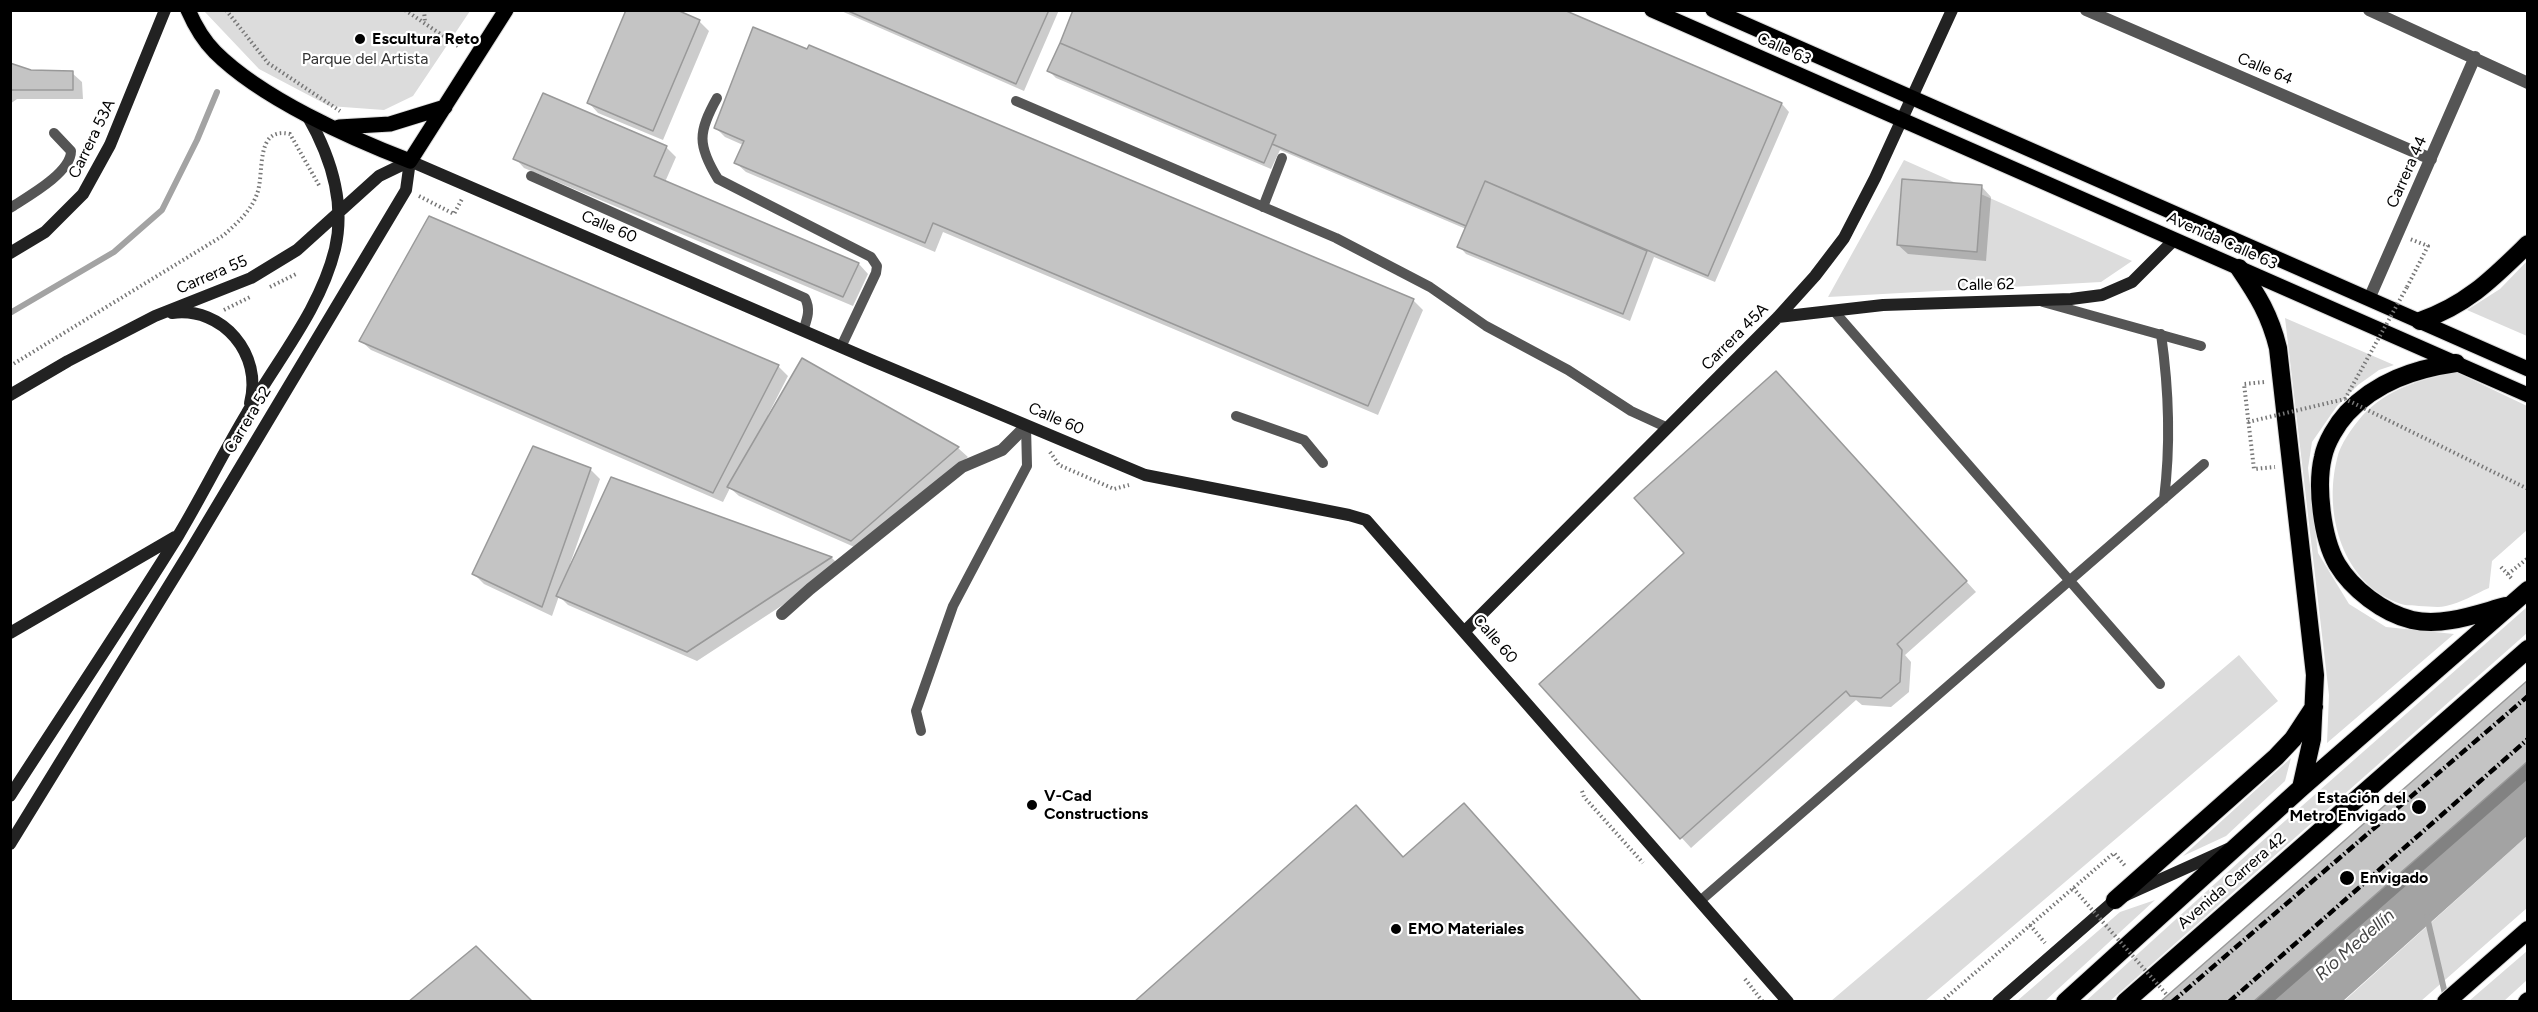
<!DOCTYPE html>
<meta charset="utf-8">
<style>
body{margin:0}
#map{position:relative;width:2538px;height:1012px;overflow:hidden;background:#fff;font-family:Figtree,sans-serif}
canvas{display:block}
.frame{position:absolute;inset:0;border:12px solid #000;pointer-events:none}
</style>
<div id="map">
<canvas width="2538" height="1012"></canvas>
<div class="frame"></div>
</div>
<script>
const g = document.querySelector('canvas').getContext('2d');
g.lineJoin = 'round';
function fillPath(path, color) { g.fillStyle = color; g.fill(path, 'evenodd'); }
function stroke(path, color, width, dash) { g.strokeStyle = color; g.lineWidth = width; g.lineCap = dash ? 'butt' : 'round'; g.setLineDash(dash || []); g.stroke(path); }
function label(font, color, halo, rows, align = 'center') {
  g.font = font + ' Figtree,sans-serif'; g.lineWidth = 4.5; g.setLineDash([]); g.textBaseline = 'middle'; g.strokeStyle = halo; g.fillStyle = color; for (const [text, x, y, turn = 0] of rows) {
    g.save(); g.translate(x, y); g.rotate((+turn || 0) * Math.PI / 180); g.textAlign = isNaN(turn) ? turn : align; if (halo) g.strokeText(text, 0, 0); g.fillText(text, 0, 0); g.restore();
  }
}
const green = new Path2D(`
 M204 11V10L470 11 413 96 384 110 329 106 259 69Z
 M1904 160 2132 261 2101 282 1828 297Z
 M2527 261V336L2467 310 2500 289Z
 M2285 318 2394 365 2379 370 2358 385 2337 406 2312 442 2308 468 2318 553 2349 604 2386 627 2454 634 2327 743 2329 695Z
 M2456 372 2527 406V530L2492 561 2489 588C2475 594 2461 603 2446 606 2438 608 2428 606 2419 606 2413 605 2406 606 2401 604 2343 585 2323 514 2337 459 2340 444 2352 428 2362 416 2388 388 2420 380 2456 372Z
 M2527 607V633L2110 1001H2086L2251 851Z
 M2239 655 2278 701 1925 1001H1831Z
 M2291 758 2285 781 2226 836 2183 856Z
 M2527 836V908L2421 1001 2343 1002Z
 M2155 900 2045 1001H2017L2120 912Z
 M2527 951V980L2504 1001H2469Z`);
const water = new Path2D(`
 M2527 761V836L2343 1001 2253 1002Z`);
const shadow = new Path2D(`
 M673 10 699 21 709 31 663 140 598 113 589 103Z
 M839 10H1059L1024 91Z
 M1561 10 1782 104 1789 112 1715 282 1654 257 1630 321 1466 254 1459 246 1466 229 1280 150 1271 169 1056 78 1049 71Z
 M10 65 31 71 72 73 82 82 83 99H17L10 104Z
 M715 127 1413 300 1423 310 1378 415 943 232 935 252 746 172 736 163 743 145 725 137Z
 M666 147 676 157 665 182 859 264 868 274 853 306 524 168 515 158Z
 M1982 187 1991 197 1986 261 1908 254 1898 245Z
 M361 341 778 366 788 376 768 415 770 416 803 360 958 448 968 457 861 550 739 496 730 488 723 502 371 350Z
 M1785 383 1976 592 1905 655 1911 662 1909 692 1891 707 1862 705 1856 700 1691 848 1541 684 1686 553Z
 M590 469 600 479 570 564 572 565 612 479 832 558 841 567 697 661 568 605 559 596 552 616 484 584 474 574Z
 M2528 682V779L2273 1002H2163Z`);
const stream = new Path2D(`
 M10 313 114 252 162 210 197 140 217 92
 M2427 917 2446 998`);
const building = new Path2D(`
 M626 10H677L700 20 653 131 587 103Z
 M846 10H1049L1016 84Z
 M1073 10H1564L1782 103 1708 276 1485 181 1466 226 1272 144 1276 135 1060 43Z
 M753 27 807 49 809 45 1414 299 1368 406 933 223 925 243 734 163 744 141 714 128Z
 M1060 43 1276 135 1264 163 1047 71Z
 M10 63 31 70 73 71V90H10Z
 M543 93 667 146 654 176 859 263 843 297 513 159Z
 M1902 179 1982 185 1977 252 1897 245Z
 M1485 181 1647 251 1623 314 1457 247Z
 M429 216 779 365 713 493 359 341Z
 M802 358 959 447 851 541 727 487Z
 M1776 371 1967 581 1897 644 1902 650 1900 682 1881 698 1850 696 1846 691 1680 839 1539 684 1684 553 1634 498Z
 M533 446 591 468 542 607 472 574Z
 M611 477 832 557 687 652 556 596Z
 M2528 680V761L2253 1002H2160Z
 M1464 803 1642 1002H1134L1356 805 1403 857Z
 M476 946 533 1002H408Z`);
const path = new Path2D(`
 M226 10 268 63 340 111
 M405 10 458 46
 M424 10 425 23
 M419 196 454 214 462 199
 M270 287 296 274
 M2407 287 2428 246 2410 239
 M224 310 250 297
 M10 366 224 235C237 223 251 211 257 194 265 173 254 126 290 134L320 187
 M2264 382 2244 384 2254 469 2275 467
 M1050 452 1059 465 1114 489 1129 485
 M2501 567 2513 580
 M2508 574 2528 558
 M1582 791 1584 797 1643 863
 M2030 925 2045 943
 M1745 979 1763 1002
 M1941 1002 2114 853 2126 867`);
const lane = new Path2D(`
 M717 98C698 132 697 145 718 179L871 257 877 266 876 273 841 347
 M1016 101 1336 238 1430 287 1486 326 1568 370 1631 411 1668 428
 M531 176 805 298C811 310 807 319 803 331
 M1263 207 1282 158
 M10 208C27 197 71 173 71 151L54 133
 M2043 302 2201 346
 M1833 310 2160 684
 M2161 334C2169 390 2171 443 2164 499
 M1236 416 1304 440 1323 463
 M921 731 916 711 953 606 1027 466 1026 426
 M1700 901 2204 464`);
const street = new Path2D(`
 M2086 10 2431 159
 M2369 10 2528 83
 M2369 299 2475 57
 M782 614 810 589 962 467 1002 450 1026 426`);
const secondary = new Path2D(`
 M410 161 871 360 1145 475 1349 515 1366 520 1788 1002
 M10 253 45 232 83 194 110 145 165 10
 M172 313C223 306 263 355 250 403
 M1778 317 1883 305 2071 299 2102 295 2132 282 2175 239
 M10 395 68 361 155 316 251 278 297 250 379 176 410 161
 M1465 631 1778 317 1815 276 1844 238 1875 178 1952 10
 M10 633 175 537
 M10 796C66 709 124 623 178 536 202 496 223 453 247 413 277 360 320 310 335 249 346 202 330 155 307 115
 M10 844 189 553 406 190 410 161
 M1998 1002 2115 900 2228 849`);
const primary = new Path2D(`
 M188 10C195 26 203 40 215 52 261 98 350 138 410 161L506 10
 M1652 10 2528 395
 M1713 10 2528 369
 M339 127 390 124 445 107`);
const highway = new Path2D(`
 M2239 268C2258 296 2270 315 2278 348L2315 675 2312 739 2301 788
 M2420 321C2467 305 2493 278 2528 244
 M2456 363C2414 369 2376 382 2347 413 2337 424 2326 442 2323 457 2316 486 2322 538 2337 564 2352 589 2383 613 2412 620 2443 627 2476 614 2506 606
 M2115 900 2276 757 2293 739 2314 707
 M2065 1002 2301 788 2528 590
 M2125 1002 2528 649
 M2446 1002 2528 930
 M2527 1002 2528 1001`);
const rail = new Path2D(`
 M2172 1002 2528 696
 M2229 1002 2528 739`);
const pathBridge = new Path2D(`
 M2345 399 2407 287
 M2248 422 2345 399 2528 489
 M2073 888 2167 995`);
const markers = [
 [360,39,6,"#000"],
 [1032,805,6,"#000"],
 [2419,807,8,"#000"],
 [2347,878,8,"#000"],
 [1396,929,6,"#000"]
];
const poiNames = [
 ["Escultura Reto",372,39],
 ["V-Cad",1044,796],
 ["Constructions",1044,814],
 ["Estación del",2406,798,"right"],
 ["Metro Envigado",2406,816,"right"],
 ["Envigado",2360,878],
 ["EMO Materiales",1408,929]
];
const streetNames = [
 ["Calle 63",1784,49,24],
 ["Calle 64",2265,69,23],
 ["Carrera 53A",92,139,-64],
 ["Carrera 44",2407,172,-66],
 ["Calle 60",609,227,23],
 ["Avenida Calle 63",2222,241,24],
 ["Carrera 55",212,275,-23],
 ["Calle 62",1986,285,-1],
 ["Carrera 45A",1735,337,-45],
 ["Calle 60",1056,419,23],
 ["Carrera 52",248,420,-59],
 ["Calle 60",1495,639,49],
 ["Avenida Carrera 42",2232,881,-41]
];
const parkNames = [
 ["Parque del Artista",365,59]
];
const waterNames = [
 ["Río Medellín",2355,945,-41]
];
fillPath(green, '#dcdcdc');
fillPath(water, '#a3a3a3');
fillPath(shadow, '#0003');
stroke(stream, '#a3a3a3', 6);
fillPath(building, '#c4c4c4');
stroke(building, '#999', 1.5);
stroke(primary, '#dbdbdb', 17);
stroke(highway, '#dbdbdb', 20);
stroke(path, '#777', 4, [1.5, 3]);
stroke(lane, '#555', 10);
stroke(street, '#555', 12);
stroke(secondary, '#222', 12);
stroke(primary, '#000', 15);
stroke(highway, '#000', 18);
stroke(rail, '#000', 4.5, [9, 3, 1.5, 3]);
stroke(pathBridge, '#777', 4, [1.5, 3]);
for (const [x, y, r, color] of markers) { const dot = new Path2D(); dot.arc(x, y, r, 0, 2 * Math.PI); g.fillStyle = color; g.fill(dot); stroke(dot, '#fff', 2); }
label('bold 16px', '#000', '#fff', poiNames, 'left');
label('16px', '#000', '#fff', streetNames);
label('16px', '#333', '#fff', parkNames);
label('italic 18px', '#444', '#fff', waterNames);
</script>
